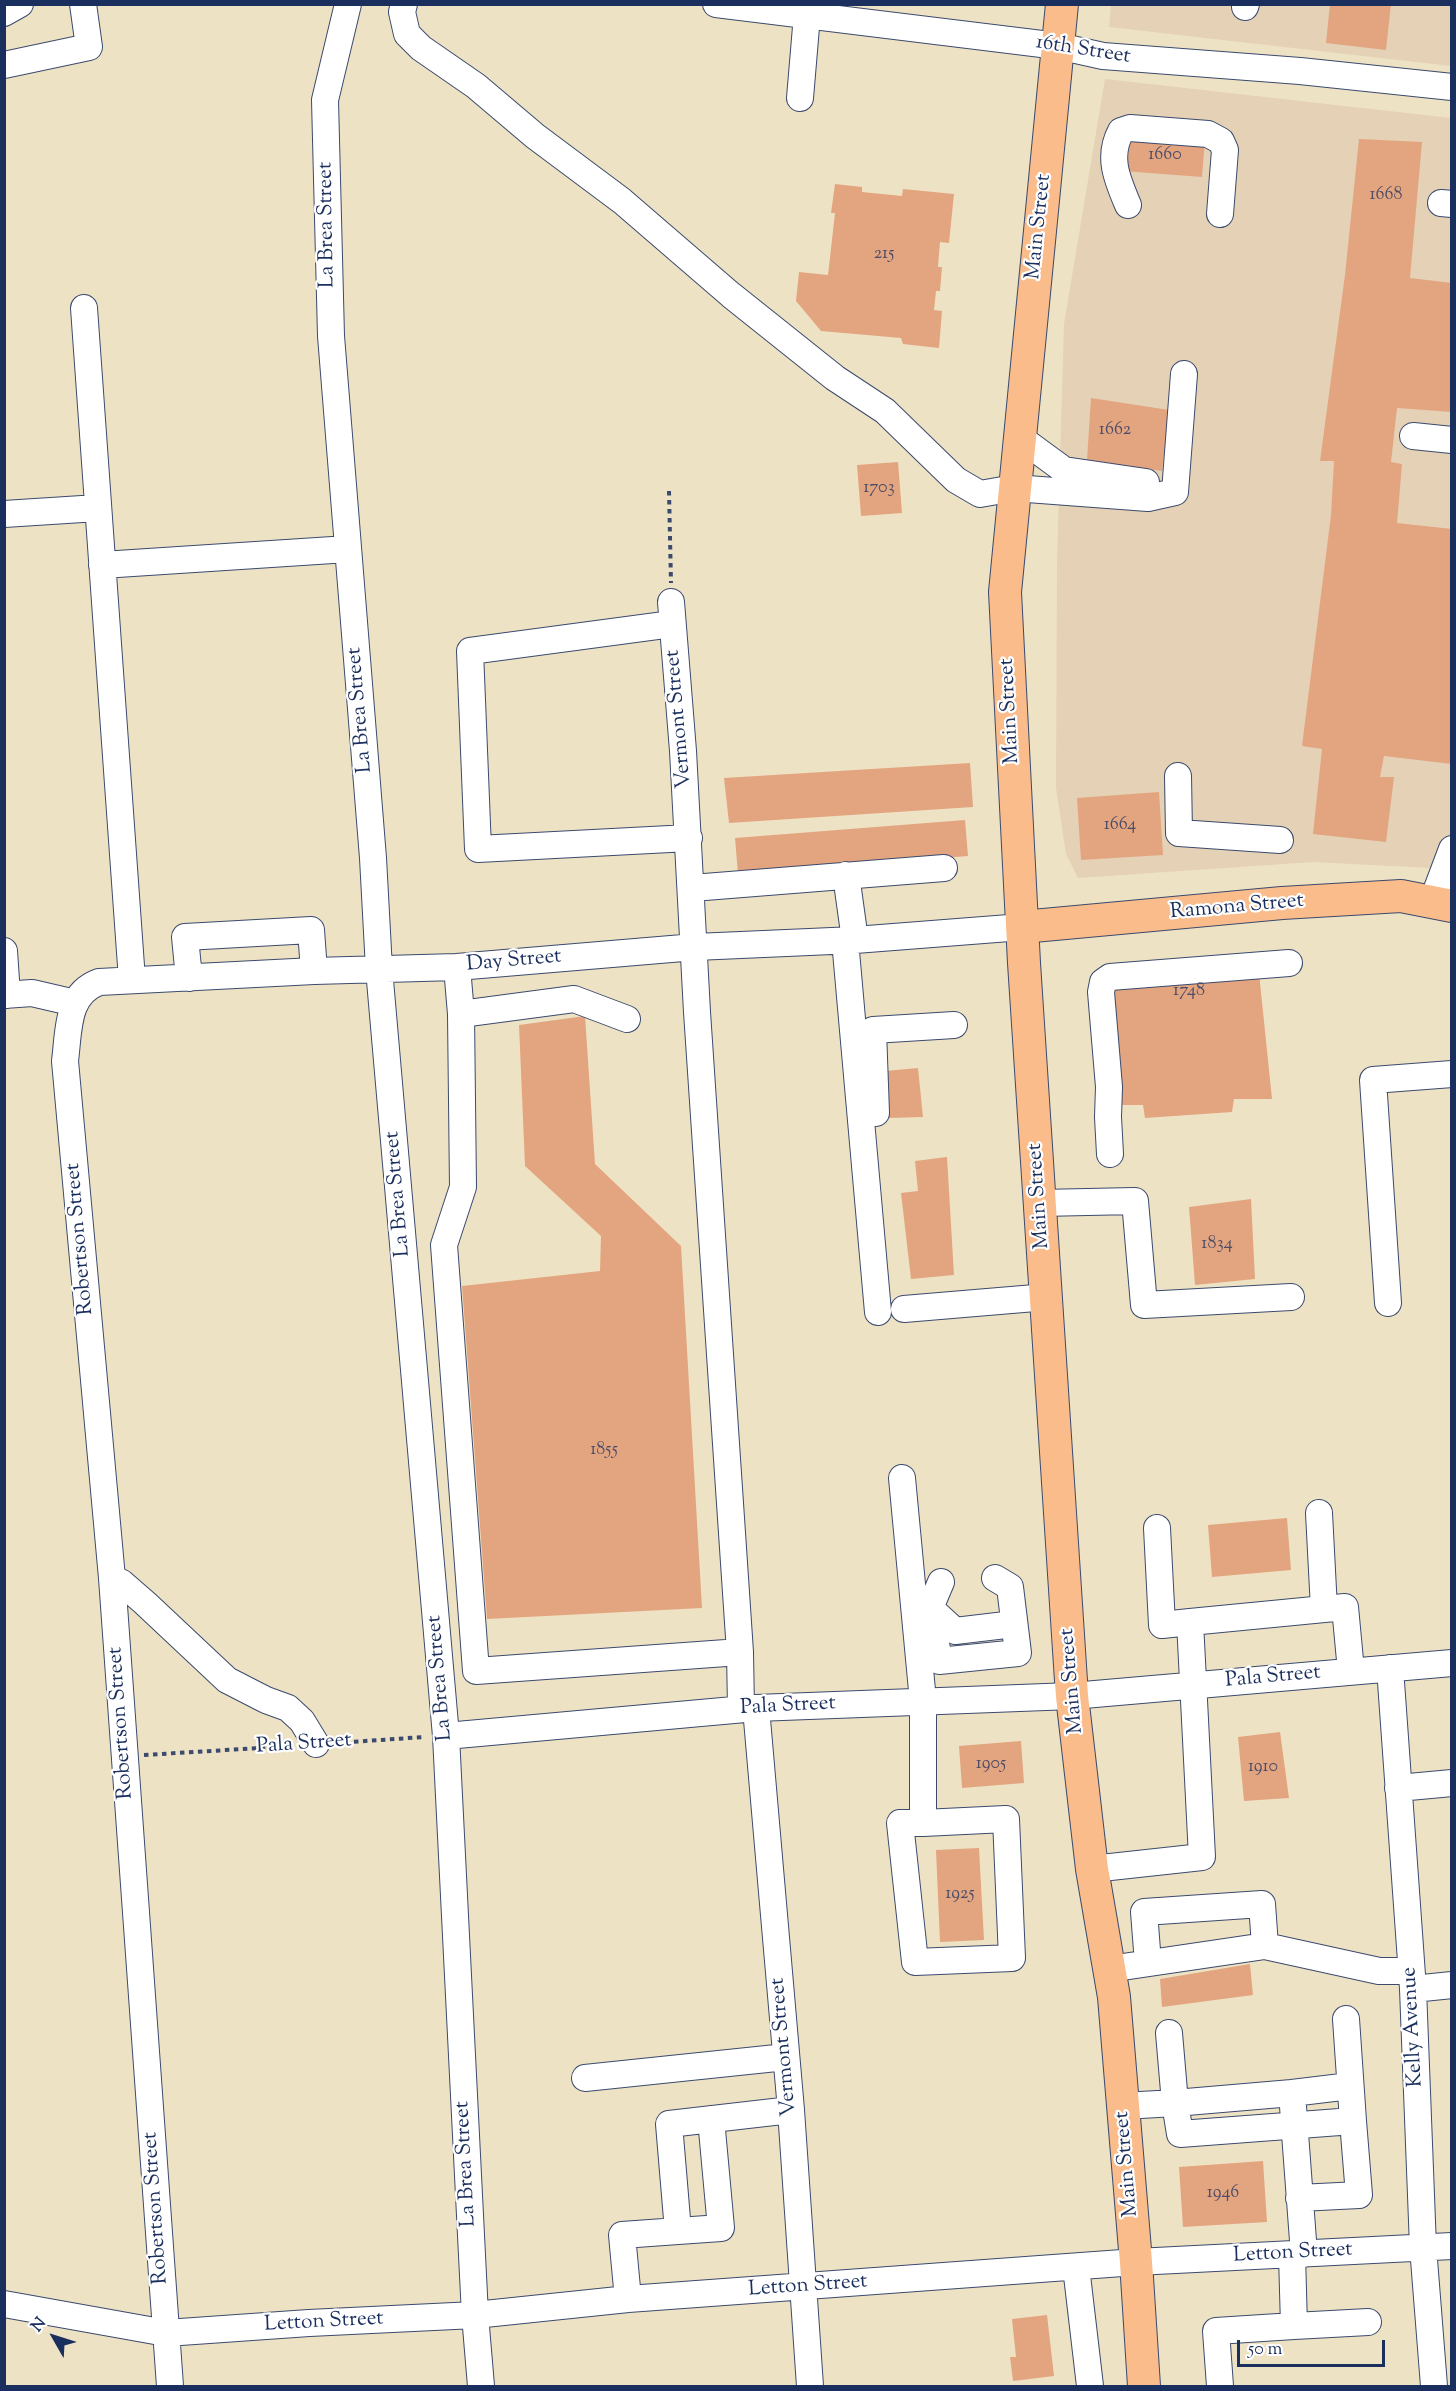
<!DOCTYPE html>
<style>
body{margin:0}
#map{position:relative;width:1456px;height:2391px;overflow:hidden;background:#eee2c4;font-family:"Sorts Mill Goudy",serif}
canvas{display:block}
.frame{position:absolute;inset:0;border:6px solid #1b2f5e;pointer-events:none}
.north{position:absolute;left:24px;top:2307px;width:60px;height:60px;-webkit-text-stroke:4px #fff;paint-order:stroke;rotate:309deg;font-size:16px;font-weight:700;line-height:24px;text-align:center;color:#1b2f5e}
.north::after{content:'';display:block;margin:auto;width:21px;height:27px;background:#1b2f5e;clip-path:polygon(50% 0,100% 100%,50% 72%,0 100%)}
.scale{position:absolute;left:1237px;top:2340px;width:148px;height:27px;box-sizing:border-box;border:3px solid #1b2f5e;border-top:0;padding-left:8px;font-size:18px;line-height:21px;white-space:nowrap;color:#1b2f5e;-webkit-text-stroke:4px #fff;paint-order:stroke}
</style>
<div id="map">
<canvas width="1456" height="2391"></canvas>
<div class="frame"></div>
<div class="north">N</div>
<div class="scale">50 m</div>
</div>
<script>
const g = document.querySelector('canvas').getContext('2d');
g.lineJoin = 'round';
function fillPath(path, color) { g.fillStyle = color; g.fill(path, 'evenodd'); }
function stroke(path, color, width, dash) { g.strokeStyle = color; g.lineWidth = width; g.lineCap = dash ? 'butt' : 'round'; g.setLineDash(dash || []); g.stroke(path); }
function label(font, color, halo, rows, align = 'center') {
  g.font = font + ' "Sorts Mill Goudy",serif'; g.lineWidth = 4.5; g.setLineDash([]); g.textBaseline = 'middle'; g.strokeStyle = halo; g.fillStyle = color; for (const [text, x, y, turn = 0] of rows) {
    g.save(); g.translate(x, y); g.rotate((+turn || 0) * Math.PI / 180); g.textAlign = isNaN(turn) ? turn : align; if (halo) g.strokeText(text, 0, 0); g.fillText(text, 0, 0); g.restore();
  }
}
const built = new Path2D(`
 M1111 5H1451V66L1109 27Z
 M1105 79 1451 118V869L1313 862 1078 878 1066 854 1056 788 1057 562 1064 324Z`);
const building = new Path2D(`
 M1330 4H1391L1386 50 1326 43Z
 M1125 134 1205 140 1202 177 1123 171Z
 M1359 139 1422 142 1410 278 1452 283V412L1397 408 1391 462 1402 464 1397 523 1452 529V764L1384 756 1380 777H1394L1386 842 1313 834 1322 749 1302 746 1331 515 1334 461H1320L1345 275Z
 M835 184 862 187V192L902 196 903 189 954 194 949 243 940 242 938 267H942L940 291H936L934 310 942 311 939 348 903 344 901 338 821 331 796 301 799 272 828 275 835 213H831Z
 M1091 398 1169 410 1162 471 1087 460Z
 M898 462 902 513 861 516 857 465Z
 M970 763 973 807 729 823 724 778Z
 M1159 792 1163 855 1081 860 1077 798Z
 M965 820 968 856 738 874 735 838Z
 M1259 973 1272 1099H1234L1232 1112 1145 1118 1143 1105H1116L1107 984Z
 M585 1016 595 1164 681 1246 702 1608 487 1619 462 1286 600 1271 601 1236 525 1166 519 1025Z
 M918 1068 923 1117 889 1118 885 1071Z
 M947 1157 954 1275 911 1279 901 1193 918 1191 915 1161Z
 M1251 1199 1255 1279 1195 1285 1189 1207Z
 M1287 1518 1291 1570 1212 1577 1208 1525Z
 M1280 1732 1289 1798 1244 1801 1238 1737Z
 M1021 1741 1024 1783 962 1788 959 1746Z
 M979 1848 984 1940 940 1942 936 1850Z
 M1250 1964 1253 1995 1162 2007 1160 1979Z
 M1263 2161 1267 2222 1183 2227 1179 2167Z
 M1047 2315 1054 2376 1013 2381 1010 2357H1016L1012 2319Z`);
const path = new Path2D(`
 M669 491 671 583
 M336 1743 424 1737
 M144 1755 293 1746`);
const minor = new Path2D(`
 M348 4 325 100 331 336 373 858 379 969 446 1736 475 2315 481 2386
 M404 4 402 12 407 34 421 48 476 86 535 136 622 201 731 295 835 378 885 411 956 480 980 494 1014 488 1148 498 1175 492
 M716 4 1058 46 1103 56 1300 71 1452 87
 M1245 7 1246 4
 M4 13 20 4
 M4 65 89 47 83 4
 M800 98 807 15
 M1441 203 1452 204
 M1128 205C1117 179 1107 157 1121 131L1130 128 1208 134 1221 141 1225 150 1220 214
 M84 308 132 980
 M1413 436 1452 440
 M1019 437 1064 470 1146 482
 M1175 492 1184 374
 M4 514 98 508
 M102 565 348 549
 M671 602 683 751 697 1012 740 1652 741 1709
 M672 624 470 651 478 849 689 838
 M1178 776 1179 833 1280 840
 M846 875 855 940
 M692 888 944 868
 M1432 902 1452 849
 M845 940 878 1312
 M4 951 7 995
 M457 967 461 1014 574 999 627 1019
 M189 978 185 937 311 930 314 971
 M4 995 32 993 75 1003
 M461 1014 463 1187 444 1245 476 1671 740 1652
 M876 1113 873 1030 954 1025
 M1110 1154 1108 1117 1109 1087 1101 992 1103 982 1110 977 1289 963
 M1040 1203 1135 1201 1144 1305 1291 1297
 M1388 1303 1373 1080 1452 1074
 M904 1309 1047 1297
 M902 1478 923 1701V1823L1006 1819 1012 1958 915 1962 900 1823H923
 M1319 1513 1324 1609
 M1157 1528 1162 1625 1190 1622
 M112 1578 122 1583 145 1603 227 1680 266 1700 288 1708 302 1721 316 1744
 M941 1582 930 1608 939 1661 1018 1653 1010 1587 995 1578
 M930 1608 955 1631 1014 1624
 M1390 1668 1413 1989 1423 2247 1434 2386
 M756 1708 791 2110 810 2386
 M446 1736 756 1708 1072 1696 1452 1663
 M1398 1788 1452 1783
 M1092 1869 1202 1857 1190 1622 1345 1607 1351 1671
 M1265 1946 1379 1971H1411
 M1109 1969 1265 1946 1262 1904 1144 1912 1148 1963
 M1413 1989 1452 1985
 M1169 2033 1175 2103 1292 2093 1304 2254
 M585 2078 786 2057
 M1292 2093 1350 2086
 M1123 2106 1175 2103 1180 2134 1353 2121 1346 2019
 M1299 2198 1359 2195 1353 2121
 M678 2231 721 2228 711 2119
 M1076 2267 1090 2386
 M628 2299 622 2235 678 2231 669 2124 791 2110
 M4 2304 166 2333 309 2323 475 2315 628 2299 1136 2262 1452 2246
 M1294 2326 1368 2322
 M170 2386 112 1578 65 1061C69 1031 66 994 99 982L314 971 457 967 695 947 855 940 1022 927
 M1220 2386 1216 2331 1294 2326 1292 2255`);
const major = new Path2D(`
 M1062 4 1005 592 1024 963 1072 1696 1092 1869 1114 1997 1136 2262 1144 2386
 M1022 927 1282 903 1401 896 1452 906`);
const numberNames = [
 ["1660",1165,156],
 ["1668",1386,196],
 ["215",884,255],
 ["1662",1115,431],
 ["1703",879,489],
 ["1664",1120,826],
 ["1748",1189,992],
 ["1834",1217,1245],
 ["1855",604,1451],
 ["1905",991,1765],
 ["1910",1263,1768],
 ["1925",960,1895],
 ["1946",1223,2194]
];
const streetNames = [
 ["16th Street",1083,51,9],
 ["La Brea Street",328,225,-91],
 ["Main Street",1040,227,-84],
 ["La Brea Street",361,710,-95],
 ["Main Street",1011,711,-93],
 ["Vermont Street",680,719,-95],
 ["Ramona Street",1237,908,-5],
 ["Day Street",514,962,-5],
 ["La Brea Street",399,1194,-95],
 ["Main Street",1040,1196,-94],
 ["Robertson Street",81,1239,-95],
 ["La Brea Street",441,1678,-95],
 ["Pala Street",1273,1678,-5],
 ["Main Street",1073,1681,-95],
 ["Pala Street",788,1707,-3],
 ["Robertson Street",122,1723,-94],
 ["Pala Street",304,1745,-4],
 ["Kelly Avenue",1414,2027,-93],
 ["Vermont Street",785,2047,-95],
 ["La Brea Street",467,2164,-93],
 ["Main Street",1128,2164,-95],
 ["Robertson Street",157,2208,-94],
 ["Letton Street",1293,2254,-3],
 ["Letton Street",808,2287,-4],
 ["Letton Street",324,2323,-3]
];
fillPath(built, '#e4d1b6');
fillPath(building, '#e3a580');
stroke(minor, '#3b4a6d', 28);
stroke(major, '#3b4a6d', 34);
stroke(path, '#3b4a6d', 4, [4.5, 4.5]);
stroke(minor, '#fff', 26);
stroke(major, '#fabc8b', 32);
label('18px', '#4d4c66', null, numberNames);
label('21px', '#1b2f5e', '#fff', streetNames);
</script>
